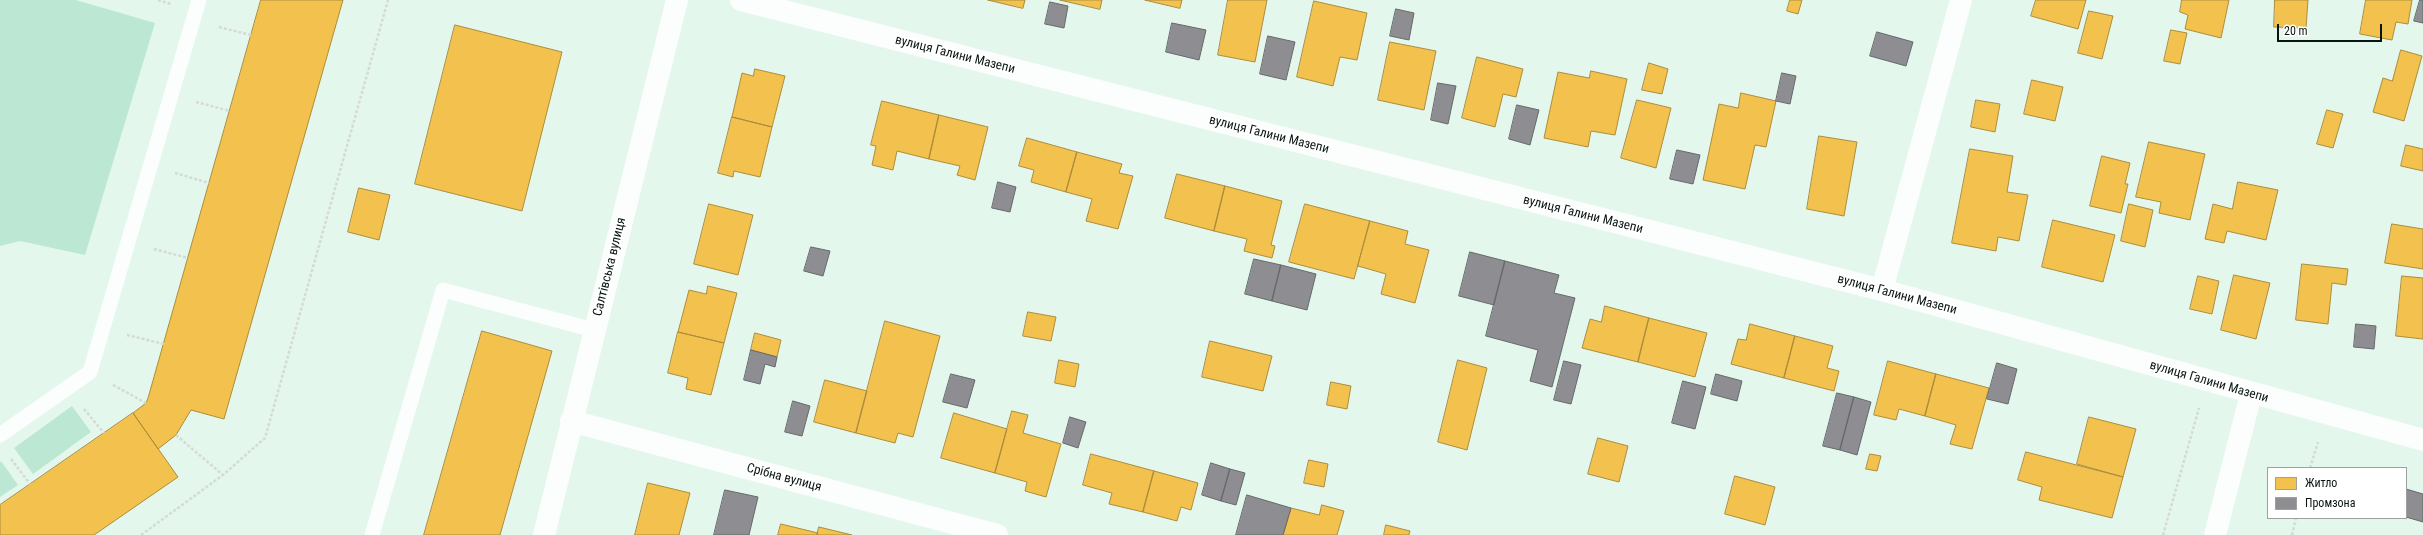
<!DOCTYPE html>
<meta charset="utf-8">
<style>
body{margin:0}
#map{position:relative;width:2423px;height:535px;overflow:hidden;background:#e3f7ed;font-family:"Roboto Condensed",sans-serif}
canvas{display:block}
.legend{position:absolute;left:2267px;top:467px;width:140px;height:52px;box-sizing:border-box;background:#fff;border:1px solid #9da19f;margin:0;padding:5px 7px;list-style:none;font-size:12px;color:#091510}
.legend li{display:flex;align-items:center;gap:8px;height:20px}
.legend b{width:20px;border:1px solid #9da19f}
.scale{position:absolute;left:2277px;top:24px;width:105px;height:18px;box-sizing:border-box;border:2px solid #091510;border-top:0;padding-left:5px;font-size:12px;line-height:14px;white-space:nowrap;color:#091510;-webkit-text-stroke:3px #fff;paint-order:stroke}
</style>
<div id="map">
<canvas width="2423" height="535"></canvas>
<ul class="legend">
<li><b style="height:11px;background:#f2c14e"></b>Житло</li>
<li><b style="height:11px;background:#8d8d92"></b>Промзона</li>
</ul>
<div class="scale">20 m</div>
</div>
<script>
const g = document.querySelector('canvas').getContext('2d');
g.lineJoin = 'round';
function fillPath(path, color) { g.fillStyle = color; g.fill(path, 'evenodd'); }
function stroke(path, color, width, dash) { g.strokeStyle = color; g.lineWidth = width; g.lineCap = dash ? 'butt' : 'round'; g.setLineDash(dash || []); g.stroke(path); }
function label(font, color, halo, rows, align = 'center') {
  g.font = font + ' "Roboto Condensed",sans-serif'; g.lineWidth = 4; g.setLineDash([]); g.textBaseline = 'middle'; g.strokeStyle = halo; g.fillStyle = color; for (const [text, x, y, turn = 0] of rows) {
    g.save(); g.translate(x, y); g.rotate((+turn || 0) * Math.PI / 180); g.textAlign = isNaN(turn) ? turn : align; if (halo) g.strokeText(text, 0, 0); g.fillText(text, 0, 0); g.restore();
  }
}
const green = new Path2D(`
 M0 0H76L155 23 85 255 20 241 0 246Z
 M72 406 91 432 33 474 14 448Z
 M1 461 18 485 0 497V462Z`);
const homes = new Path2D(`
 M261 0H343L224 419 191 410 176 435 158 449 133 413 146 403 148 398Z
 M988 0H1025L1023 8Z
 M1060 0H1102L1100 9Z
 M1145 0H1182L1180 8Z
 M1228 0H1267L1255 62 1218 55Z
 M1790 0H1802L1798 14 1787 11Z
 M2036 0H2086L2078 29 2031 16Z
 M2182 0H2229L2221 38 2185 29 2188 15 2180 12Z
 M2275 0H2308L2306 28 2274 27Z
 M2366 0H2412L2408 24 2396 22 2392 40 2360 34Z
 M1314 1 1367 13 1357 60 1340 57 1333 86 1297 77Z
 M2089 11 2113 16 2102 59 2078 53Z
 M455 25 562 52 522 211 415 184Z
 M2171 30 2187 33 2180 64 2164 61Z
 M1390 42 1436 51 1424 110 1378 100Z
 M2401 50 2422 56 2404 121 2373 112 2383 78 2392 81Z
 M1477 57 1523 69 1516 97 1503 94 1495 127 1462 118Z
 M1649 63 1668 69 1662 94 1642 90Z
 M755 69 785 76 772 127 732 117 742 73 753 76Z
 M1591 71 1627 79 1615 135 1591 131 1588 147 1544 138 1558 72 1589 78Z
 M2032 80 2063 87 2055 121 2024 114Z
 M1741 93 1776 101 1766 147 1755 145 1745 189 1703 180 1719 104 1738 108Z
 M1637 100 1671 108 1656 168 1621 158Z
 M1976 100 2000 104 1995 132 1971 127Z
 M882 101 939 115 929 159 897 151 893 170 872 165 876 146 871 145Z
 M2327 110 2343 114 2333 148 2317 144Z
 M939 115 988 127 975 180 957 175 960 166 929 159Z
 M732 117 772 127 760 177 734 171 733 177 718 173Z
 M1819 136 1857 142 1844 216 1807 209Z
 M1027 138 1077 152 1066 192 1031 182 1034 170 1019 166Z
 M2149 142 2205 154 2190 220 2159 213 2161 202 2136 197Z
 M2406 145 2423 149V171L2401 166Z
 M1970 149 2013 156 2007 192 2028 195 2019 241 1998 237 1996 251 1952 243Z
 M1077 152 1122 164 1119 173 1133 176 1118 229 1086 221 1092 199 1066 192Z
 M2102 156 2130 163 2125 184H2128L2121 213 2090 206Z
 M1177 174 1225 186 1214 231 1165 218Z
 M2238 182 2278 190 2266 240 2227 231 2224 243 2205 239 2213 204 2232 209Z
 M1225 186 1282 201 1271 245 1275 246 1272 258 1244 251 1247 239 1214 231Z
 M359 188 390 195 379 240 348 232Z
 M709 204 753 215 738 275 694 264Z
 M1305 204 1370 221 1354 279 1289 262Z
 M2129 204 2153 210 2145 247 2121 241Z
 M2053 220 2115 235 2103 282 2042 267Z
 M1370 221 1408 231 1405 244 1429 250 1415 303 1381 294 1386 274 1358 266Z
 M2392 224 2423 229V269L2385 263Z
 M2302 264 2348 269 2346 285 2332 283 2328 324 2296 320Z
 M2234 275 2270 283 2256 339 2221 330Z
 M2198 276 2219 281 2212 314 2190 309Z
 M2402 276 2423 278V339L2396 336Z
 M708 286 737 293 724 343 678 332 689 290 706 294Z
 M1605 306 1649 318 1638 362 1582 348 1590 319 1601 322Z
 M1028 312 1056 317 1051 341 1023 336Z
 M1649 318 1707 333 1695 377 1638 362Z
 M885 321 940 336 913 437 898 433 895 443 856 433Z
 M1750 324 1795 336 1784 378 1731 364 1738 339 1746 340Z
 M482 331 552 351 500 535H424Z
 M678 332 724 343 711 395 686 389 688 378 668 373Z
 M755 333 781 340 777 357 751 350Z
 M1795 336 1833 346 1827 368 1839 371 1834 391 1784 378Z
 M1210 341 1272 356 1263 391 1202 377Z
 M1059 360 1079 364 1075 387 1055 383Z
 M1458 360 1487 368 1467 450 1438 442Z
 M1888 361 1936 374 1925 416 1899 409 1896 420 1874 415Z
 M1936 374 1989 388 1972 449 1950 444 1956 425 1925 416Z
 M825 380 867 391 856 433 814 422Z
 M1331 382 1351 386 1347 409 1327 405Z
 M1012 411 1028 415 1023 433 1061 444 1046 497 1025 491 1027 482 995 473Z
 M133 413 178 477 94 535H0V505Z
 M954 413 1007 429 995 473 941 458Z
 M2089 417 2136 429 2123 477 2077 464Z
 M1598 438 1628 446 1619 482 1588 474Z
 M2026 452 2123 477 2112 518 2039 500 2042 487 2018 480Z
 M1091 454 1154 471 1143 512 1109 504 1112 493 1083 485Z
 M1870 454 1881 456 1877 471 1866 469Z
 M1309 460 1328 464 1324 487 1304 483Z
 M1154 471 1198 483 1191 510 1181 507 1177 521 1143 512Z
 M1735 476 1775 487 1765 525 1725 514Z
 M648 483 690 493 679 535H635Z
 M1322 505 1344 511 1337 535H1283L1291 508 1319 515Z
 M781 524 818 533 817 535H778Z
 M1386 525 1410 531 1409 535H1384Z
 M819 527 852 535H817Z`);
const industry = new Path2D(`
 M2420 0H2423V23L2414 21Z
 M1050 2 1068 6 1064 28 1045 24Z
 M1396 9 1414 13 1409 40 1390 36Z
 M1172 23 1206 30 1199 60 1166 52Z
 M1877 32 1913 42 1906 66 1870 56Z
 M1268 36 1295 42 1286 80 1260 74Z
 M1782 73 1796 76 1790 104 1776 101Z
 M1438 83 1456 86 1448 124 1431 120Z
 M1517 105 1539 110 1530 145 1509 139Z
 M1677 150 1700 155 1693 184 1670 179Z
 M998 182 1016 187 1010 212 992 208Z
 M811 247 830 251 823 276 804 271Z
 M1470 252 1505 261 1494 305 1459 296Z
 M1254 259 1281 265 1272 301 1245 294Z
 M1505 261 1559 275 1554 293 1575 298 1552 387 1530 381 1538 350 1486 336Z
 M1281 265 1316 274 1307 310 1272 301Z
 M2356 324 2376 326 2374 349 2354 347Z
 M751 350 777 357 775 367 765 364 760 384 744 380Z
 M1564 361 1581 365 1571 404 1554 400Z
 M1997 363 2017 369 2008 404 1987 399Z
 M951 374 975 380 967 408 943 402Z
 M1716 374 1742 381 1737 401 1711 394Z
 M1683 381 1706 387 1695 429 1672 423Z
 M1837 393 1854 397 1840 450 1823 446Z
 M1854 397 1871 402 1857 455 1840 450Z
 M793 401 810 406 802 436 785 432Z
 M1070 417 1086 422 1078 448 1063 443Z
 M1211 463 1230 469 1221 501 1202 495Z
 M1230 469 1245 473 1236 505 1221 501Z
 M2406 489 2423 494V522L2406 517Z
 M725 490 758 497 749 535H714Z
 M1247 495 1291 508 1283 535H1236Z`);
const path = new Path2D(`
 M158 0 171 4
 M219 27 251 35
 M196 102 230 111
 M175 173 209 183
 M154 249 188 258
 M127 335 164 344
 M113 385 146 403
 M84 409 104 433
 M176 435 223 475
 M11 459 30 484
 M2310 468 2318 442
 M141 535 223 475 265 438 388 0
 M2163 535 2199 408
 M2292 535 2296 518`);
const lane = new Path2D(`
 M0 435 90 372 199 0
 M372 535 443 290 594 330`);
const street = new Path2D(`
 M741 0 1882 290 2423 440
 M1882 290 1961 0
 M571 421 997 535
 M544 535 677 0
 M2215 535 2251 394`);
const streetNames = [
 ["вулиця Галини Мазепи",955,55,14],
 ["вулиця Галини Мазепи",1269,135,14],
 ["вулиця Галини Мазепи",1583,215,14],
 ["Салтівська вулиця",610,267,-76],
 ["вулиця Галини Мазепи",1897,295,15],
 ["вулиця Галини Мазепи",2209,382,16],
 ["Срібна вулиця",784,478,15]
];
fillPath(green, '#bce8d3');
fillPath(homes, '#f2c14e');
stroke(homes, '#ac8d3b', 1);
fillPath(industry, '#8d8d92');
stroke(industry, '#65696b', 1);
stroke(path, '#d5dad7', 2.5, [3, 2]);
stroke(lane, '#fbfefc', 15);
stroke(street, '#fbfefc', 22);
label('13px', '#091510', '#fff', streetNames);
</script>
